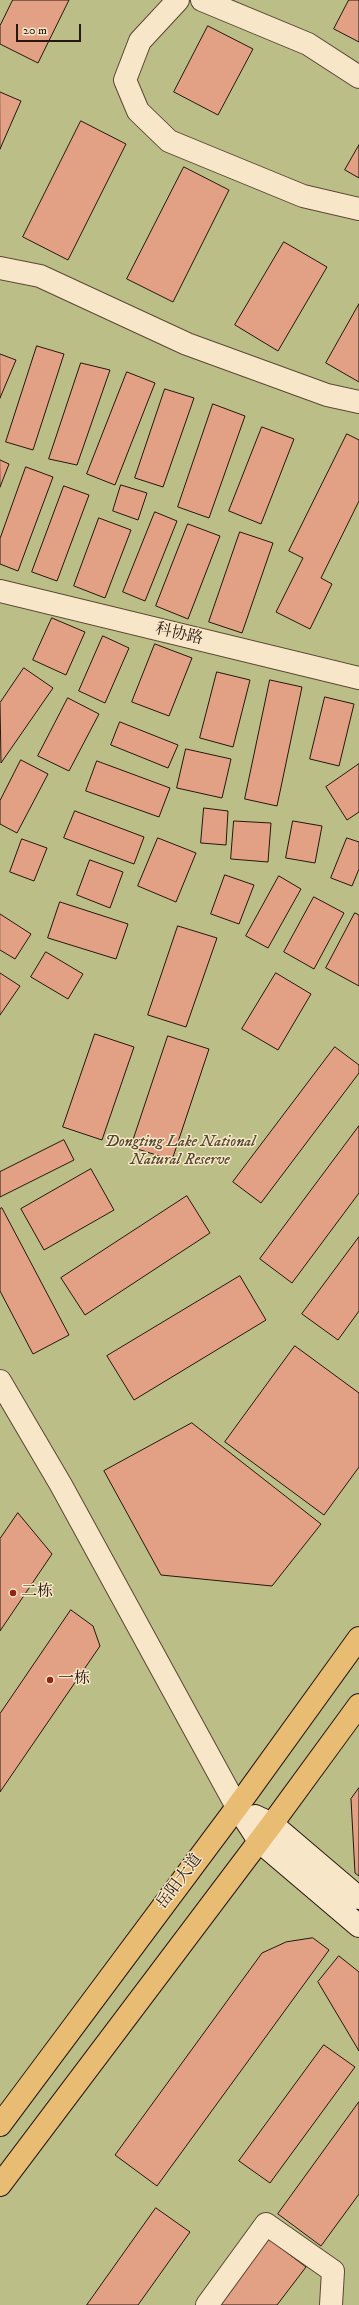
<!DOCTYPE html>
<meta charset="utf-8">
<style>
body{margin:0}
#map{position:relative;width:359px;height:2305px;overflow:hidden;background:#f2d8a9;font-family:"IM FELL DW Pica",serif}
canvas{display:block}
.scale{position:absolute;left:16px;top:24px;width:65px;height:18px;box-sizing:border-box;border:2px solid #27170e;border-top:0;padding-left:5px;font-size:12px;line-height:14px;white-space:nowrap;color:#27170e;-webkit-text-stroke:3px #f7e6c7;paint-order:stroke}
</style>
<div id="map">
<canvas width="359" height="2305"></canvas>
<div class="scale">20 m</div>
</div>
<script>
const g = document.querySelector('canvas').getContext('2d');
g.lineJoin = 'round';
function fillPath(path, color) { g.fillStyle = color; g.fill(path, 'evenodd'); }
function stroke(path, color, width, dash) { g.strokeStyle = color; g.lineWidth = width; g.lineCap = dash ? 'butt' : 'round'; g.setLineDash(dash || []); g.stroke(path); }
function label(font, color, halo, rows, align = 'center') {
  g.font = font + ' "IM FELL DW Pica","Noto Serif SC",serif'; g.lineWidth = 3; g.setLineDash([]); g.textBaseline = 'middle'; g.strokeStyle = halo; g.fillStyle = color; for (const [text, x, y, turn = 0] of rows) {
    g.save(); g.translate(x, y); g.rotate((+turn || 0) * Math.PI / 180); g.textAlign = isNaN(turn) ? turn : align; if (halo) g.strokeText(text, 0, 0); g.fillText(text, 0, 0); g.restore();
  }
}
const green = new Path2D(`
 M0 0H359V2305H0Z`);
const building = new Path2D(`
 M13 0H69L38 63 0 44V26Z
 M349 0H359V42L334 29Z
 M208 26 253 49 218 115 174 92Z
 M0 92 21 101 0 149Z
 M81 121 126 144 68 260 23 237Z
 M359 145V178L345 170Z
 M184 167 229 190 173 302 127 279Z
 M284 242 327 267 278 351 235 325Z
 M359 304V382L326 363Z
 M37 346 64 354 33 450 6 442Z
 M0 354 16 360 0 398Z
 M81 363 110 370 77 465 49 459Z
 M127 372 155 383 115 485 87 474Z
 M165 389 194 398 163 487 135 478Z
 M213 404 245 416 209 518 178 507Z
 M262 427 294 439 261 524 229 511Z
 M347 434 359 440V501L321 578 332 584 310 629 276 612 303 558 289 551Z
 M0 460 9 464 0 487Z
 M26 467 53 477 18 571 0 564V539Z
 M121 485 147 493 138 520 113 511Z
 M64 486 89 495 57 581 32 572Z
 M155 512 177 521 145 601 123 592Z
 M99 518 131 530 105 598 74 586Z
 M188 524 220 536 188 619 156 606Z
 M240 532 273 543 242 633 209 622Z
 M52 618 85 632 66 675 33 660Z
 M103 636 129 648 105 703 79 691Z
 M155 644 192 658 169 716 132 702Z
 M24 668 53 688 1 763 0 703Z
 M217 672 250 680 233 747 200 738Z
 M270 680 302 687 277 806 245 799Z
 M325 697 354 704 339 766 310 759Z
 M68 698 99 714 69 771 38 756Z
 M120 722 178 745 168 768 111 745Z
 M186 749 231 759 222 798 177 788Z
 M21 760 48 774 17 833 0 824V801Z
 M97 761 170 788 159 817 86 791Z
 M359 764V812L347 820 326 787Z
 M204 808 228 811 226 845 201 843Z
 M75 811 144 837 134 864 64 838Z
 M234 821 271 823 268 862 231 859Z
 M293 821 322 826 315 863 286 858Z
 M158 838 196 853 176 902 138 886Z
 M347 838 359 842V869L352 886 331 878Z
 M22 839 47 848 34 881 10 872Z
 M90 860 123 872 110 908 77 895Z
 M225 875 254 885 239 924 211 914Z
 M279 876 301 889 268 948 246 936Z
 M314 897 344 913 314 969 284 952Z
 M60 902 128 924 116 959 48 938Z
 M355 913 359 915V986L326 968Z
 M0 914 31 934 15 959 0 950Z
 M178 926 217 938 186 1027 148 1015Z
 M46 952 83 974 68 999 31 977Z
 M0 973 20 986 0 1015Z
 M276 973 311 994 278 1050 242 1029Z
 M95 1034 134 1047 102 1140 63 1127Z
 M168 1036 209 1049 172 1160 131 1147Z
 M335 1047 359 1065V1073L261 1203 233 1182Z
 M359 1126V1193L292 1283 260 1259Z
 M64 1140 74 1160 0 1197V1172Z
 M91 1169 114 1210 44 1250 21 1209Z
 M187 1196 210 1233 85 1315 61 1278Z
 M2 1208 69 1335 33 1354 0 1291V1209Z
 M359 1237V1311L338 1340 302 1314Z
 M240 1276 266 1320 134 1400 107 1356Z
 M295 1346 359 1393V1467L324 1515 225 1442Z
 M192 1423 321 1524 272 1586 161 1575 104 1471Z
 M18 1513 52 1554 0 1631V1539Z
 M71 1610 93 1626 100 1646 0 1792V1714Z
 M359 1788V1876L355 1873 351 1799Z
 M313 1938 329 1950 157 2186 115 2155 262 1953 286 1942Z
 M339 1956 359 1972V2051L318 1982Z
 M324 2045 355 2067 270 2183 239 2161Z
 M359 2102V2194L321 2246 278 2214Z
 M156 2208 190 2232 138 2305H87Z
 M269 2239 306 2267 277 2305H218Z`);
const minor = new Path2D(`
 M178 0 140 41 125 80 138 111 169 141 303 196 359 209
 M202 0 308 44 359 77
 M0 268 40 276 187 344 327 395 359 402
 M0 591 359 678
 M207 2305 266 2224 333 2271 331 2305`);
const tertiary = new Path2D(`
 M0 1381 61 1485 237 1807`);
const secondary = new Path2D(`
 M237 1807 259 1841 359 1926
 M255 1816 272 1824 359 1898`);
const primary = new Path2D(`
 M0 2125 237 1807 359 1638
 M0 2185 272 1824 359 1705`);
const markers = [
 [13,1593,4,"#8f2418"],
 [50,1680,4,"#8f2418"]
];
const streetNames = [
 ["科协路",179,635,13],
 ["岳阳大道",180,1882,-53]
];
const parkNames = [
 ["Dongting Lake National",180,1143],
 ["Natural Reserve",180,1161]
];
const poiNames = [
 ["二栋",21,1593],
 ["一栋",58,1680]
];
fillPath(green, '#bcbe87');
fillPath(building, '#e2a185');
stroke(building, '#27170e', 1);
stroke(minor, '#5a4735', 24);
stroke(tertiary, '#5a4735', 24);
stroke(secondary, '#27170e', 24);
stroke(primary, '#27170e', 24);
stroke(minor, '#f7e6c7', 22);
stroke(tertiary, '#f7e6c7', 22);
stroke(secondary, '#f7e6c7', 22);
stroke(primary, '#e9bc74', 22);
for (const [x, y, r, color] of markers) { const dot = new Path2D(); dot.arc(x, y, r, 0, 2 * Math.PI); g.fillStyle = color; g.fill(dot); stroke(dot, '#f7e6c7', 1.5); }
label('16px', '#27170e', '#f7e6c7', streetNames);
label('italic 16px', '#544932', '#f7e6c7', parkNames);
label('16px', '#27170e', '#f7e6c7', poiNames, 'left');
</script>
